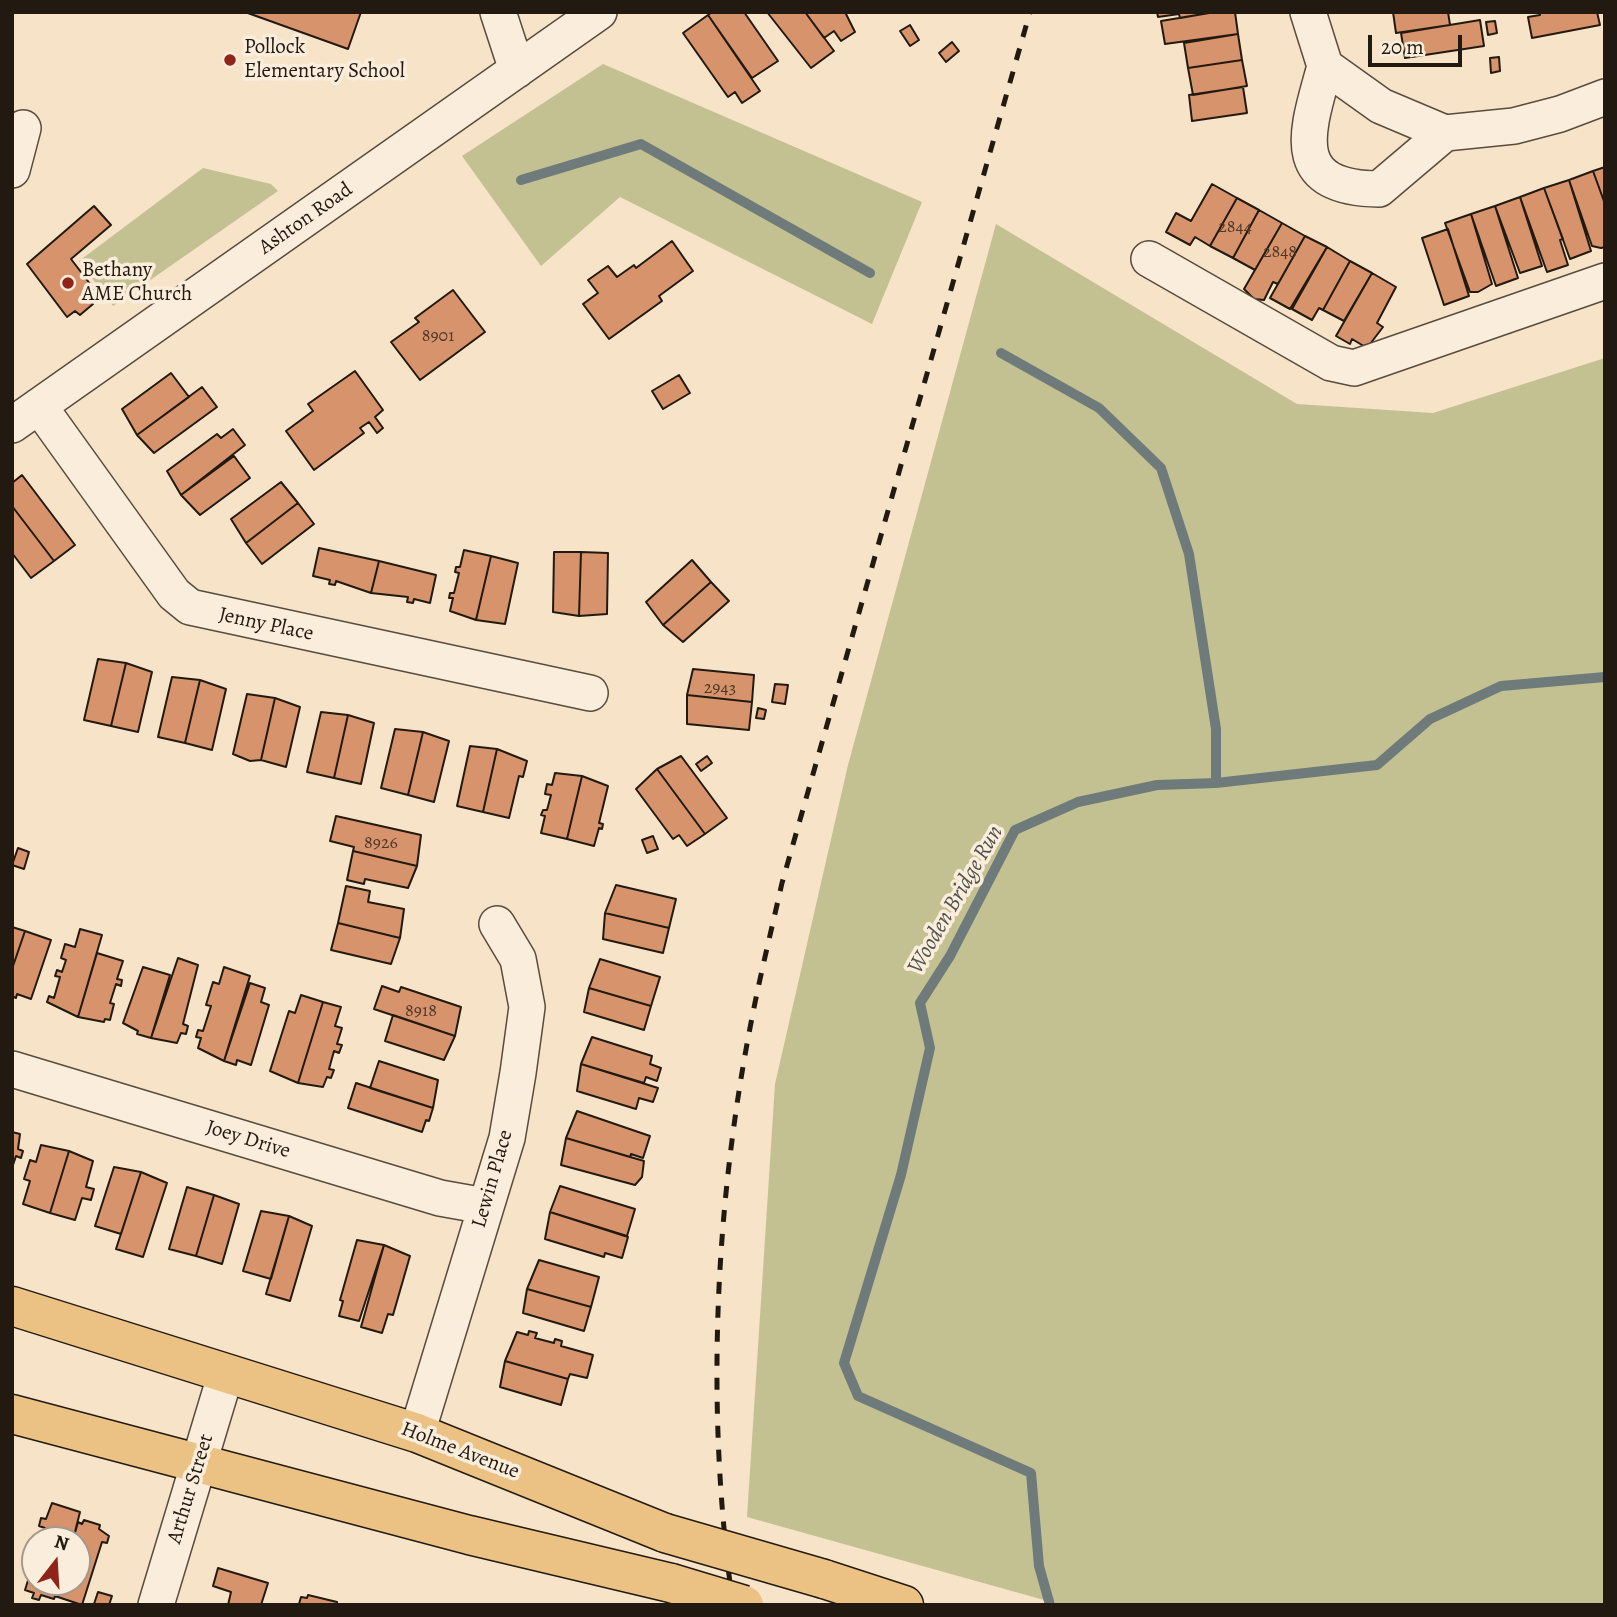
<!DOCTYPE html>
<style>
body{margin:0}
#map{position:relative;width:1617px;height:1617px;overflow:hidden;background:#f7e3c7;font-family:Alegreya,serif}
canvas{display:block}
.frame{position:absolute;inset:0;border:14px solid #221a11;pointer-events:none}
.north{position:absolute;left:21px;top:1526px;width:70px;height:70px;box-sizing:border-box;background:#faeddb;border:2px solid #a4998a;border-radius:50%;rotate:17deg;font-size:19px;font-weight:700;line-height:28px;text-align:center;color:#221a11}
.north::after{content:'';display:block;margin:auto;width:24px;height:32px;background:#8f2418;clip-path:polygon(50% 0,100% 100%,50% 72%,0 100%)}
.scale{position:absolute;left:1368px;top:35px;width:94px;height:32px;box-sizing:border-box;border:4px solid #221a11;border-top:0;padding-left:9px;font-size:21px;line-height:24px;white-space:nowrap;color:#221a11;-webkit-text-stroke:5px #faeddb;paint-order:stroke}
</style>
<div id="map">
<canvas width="1617" height="1617"></canvas>
<div class="frame"></div>
<div class="north">N</div>
<div class="scale">20 m</div>
</div>
<script>
const g = document.querySelector('canvas').getContext('2d');
g.lineJoin = 'round';
function fillPath(path, color) { g.fillStyle = color; g.fill(path, 'evenodd'); }
function stroke(path, color, width, dash) { g.strokeStyle = color; g.lineWidth = width; g.lineCap = dash ? 'butt' : 'round'; g.setLineDash(dash || []); g.stroke(path); }
function label(font, color, halo, rows, align = 'center') {
  g.font = font + ' Alegreya,serif'; g.lineWidth = 7; g.setLineDash([]); g.textBaseline = 'middle'; g.strokeStyle = halo; g.fillStyle = color; for (const [text, x, y, turn = 0] of rows) {
    g.save(); g.translate(x, y); g.rotate((+turn || 0) * Math.PI / 180); g.textAlign = isNaN(turn) ? turn : align; if (halo) g.strokeText(text, 0, 0); g.fillText(text, 0, 0); g.restore();
  }
}
const green = new Path2D(`
 M603 64 922 202 872 324 620 197 541 266 462 156Z
 M203 168 271 184 278 191 113 306 79 261Z
 M996 224 1297 404 1433 413 1605 358V1605H1062L747 1517 775 1084 848 765Z`);
const stream = new Path2D(`
 M521 180 641 144 870 273
 M1001 353 1099 408 1161 468 1189 554 1216 729V783
 M1050 1605 1039 1566 1031 1473 858 1396 844 1363 901 1175 930 1048 920 1003 950 956 1015 830 1078 802 1157 785 1216 783 1377 765 1430 719 1501 686 1605 677`);
const building = new Path2D(`
 M245 12H361L348 49Z
 M712 12H744L778 61 752 78 708 15Z
 M767 12H805L834 51 811 68Z
 M805 12H845L855 32 841 41 834 31 824 38Z
 M1157 12H1215L1180 18 1179 14 1158 17Z
 M1215 12H1235L1238 34 1165 44 1161 21Z
 M1393 12H1448L1450 25 1396 33Z
 M1540 12H1597L1600 25 1532 38 1528 17 1540 15Z
 M708 15 760 91 742 103 735 92 728 97 683 33Z
 M1480 20 1484 46 1405 58 1401 33Z
 M1495 21 1497 33 1488 35 1486 22Z
 M910 25 919 40 910 46 900 31Z
 M1238 34 1242 60 1188 68 1184 43Z
 M952 42 959 51 946 62 939 53Z
 M1499 57 1500 71 1491 73 1490 58Z
 M1242 60 1247 86 1193 95 1188 68Z
 M1243 87 1247 113 1192 121 1189 95Z
 M1605 167V204L1593 171Z
 M1593 171 1605 204V247L1601 248 1592 246 1569 180Z
 M1569 180 1591 251 1570 259 1544 188Z
 M1212 184 1237 198 1210 246 1195 237 1190 245 1166 232 1176 213 1191 221Z
 M1544 188 1563 239 1560 240 1568 265 1547 272 1520 197Z
 M1520 197 1542 266 1520 273 1495 206Z
 M1237 198 1259 210 1233 258 1210 246Z
 M94 206 111 225 71 259 97 293 89 299 93 304 80 315 75 311 67 317 27 264Z
 M1495 206 1518 278 1496 286 1471 214Z
 M1259 210 1282 223 1255 270 1233 258Z
 M1471 214 1492 284 1478 292H1470L1445 223Z
 M1282 223 1305 236 1278 284 1273 282 1264 300 1254 299 1244 289Z
 M1448 229 1469 296 1444 305 1422 238Z
 M1305 236 1327 247 1290 309 1270 298Z
 M672 241 693 271 659 296 662 301 609 339 583 304 598 293 588 280 608 266 617 277 634 265 636 268Z
 M1327 247 1350 261 1323 310 1319 308 1312 320 1292 309Z
 M1350 261 1372 273 1344 321 1323 310Z
 M1372 273 1396 287 1377 323 1383 327 1367 348 1352 339 1350 344 1336 336Z
 M453 290 485 332 420 380 391 342 419 322 415 318Z
 M355 371 383 410 375 417 383 428 377 433 369 422 360 428 364 433 314 470 286 431 313 411 308 404Z
 M171 373 189 397 137 435 122 409Z
 M679 375 690 393 663 409 652 391Z
 M202 387 217 407 154 453 137 435Z
 M233 429 245 445 181 495 167 471 217 434 221 438Z
 M234 456 250 478 200 515 181 495Z
 M22 475 75 545 54 561 12 506V483Z
 M281 482 298 503 246 543 231 519Z
 M298 503 314 524 262 564 246 543Z
 M12 506 54 561 31 578 12 553Z
 M319 548 379 561 371 593 336 581 335 585 329 584 330 580 313 576Z
 M464 550 491 556 476 620 450 611 453 598H449L450 593H454L459 573 455 572 456 567H460Z
 M554 552H581L579 616 553 612Z
 M581 552 608 553 607 614 579 616Z
 M491 556 518 563 505 624 476 620Z
 M692 560 711 582 663 625 646 602Z
 M379 561 436 575 430 603 414 599 413 603 407 602 408 597 371 593Z
 M711 582 729 601 683 642 663 625Z
 M98 659 126 663 111 726 84 720Z
 M126 663 152 672 138 732 111 726Z
 M693 669 754 675 752 702 687 695Z
 M172 677 200 680 185 743 158 737Z
 M200 680 226 689 212 750 185 743Z
 M775 684 788 685 785 704 772 702Z
 M247 694 275 698 261 760 250 761 233 754Z
 M687 695 752 702 749 730 687 724Z
 M275 698 300 707 286 767 261 760Z
 M758 708 766 710 764 719 756 718Z
 M321 712 348 715 334 778 307 772Z
 M348 715 374 723 361 784 334 778Z
 M395 729 423 732 408 795 381 788Z
 M423 732 449 741 434 802 408 795Z
 M470 746 497 749 483 812 457 806Z
 M497 749 527 761 523 777 519 776 509 818 483 812Z
 M681 756 727 818 705 834 657 769Z
 M707 756 712 763 701 771 696 764Z
 M657 769 705 834 687 846 679 835 673 839 636 789Z
 M555 773 582 776 567 839 541 833 545 816 541 815 543 810H547L551 795 545 794 547 784 552 785Z
 M582 776 608 786 599 823 603 824 602 829 599 828 594 846 567 839Z
 M336 816 421 835 417 866 353 851 354 847 330 841Z
 M653 836 658 849 647 853 642 840Z
 M18 848 29 852 24 869 12 865Z
 M353 851 417 866 408 888 365 879 364 884 347 880Z
 M616 885 676 899 669 928 605 913Z
 M346 886 370 891 368 902 404 909 400 938 338 923Z
 M605 913 669 928 663 953 603 939Z
 M338 923 400 938 391 964 331 950Z
 M12 927 25 931 12 969Z
 M80 929 102 935 78 1017 47 1002 49 996 54 998 60 977 55 976 57 970 62 972 66 960 61 958 65 944 75 947Z
 M25 931 51 940 31 999 17 994 16 998 12 996V969Z
 M97 953 123 961 117 979 122 980 121 986 116 984 110 1003 114 1004 110 1020 105 1019 104 1022 78 1017Z
 M178 958 198 965 183 1024 188 1026 186 1034 181 1033 177 1043 151 1038Z
 M600 959 660 977 651 1006 589 988Z
 M143 967 170 975 151 1038 137 1034 138 1031 123 1023Z
 M224 967 250 976 224 1061 198 1048 201 1038 196 1037 198 1030 203 1031 211 1006 206 1005 213 982 219 984Z
 M250 983 265 988 261 1002 269 1005 251 1065 237 1060 236 1065 224 1061Z
 M382 986 399 992 401 987 461 1007 455 1036 374 1009Z
 M589 988 651 1006 644 1030 584 1012Z
 M301 995 323 1002 298 1083 270 1071 289 1011 295 1013Z
 M323 1002 341 1007 335 1026 342 1028 337 1044 342 1045 339 1053 334 1051 329 1069 334 1070 331 1078 327 1077 323 1087 298 1083Z
 M393 1015 455 1036 444 1060 385 1041Z
 M592 1037 652 1056 650 1064 661 1068 657 1081 646 1077 644 1083 581 1064Z
 M379 1061 438 1080 433 1108 370 1088Z
 M581 1064 658 1088 653 1102 639 1098 636 1109 577 1091Z
 M356 1083 433 1108 429 1121 426 1120 422 1132 348 1108Z
 M577 1111 650 1136 643 1158 631 1154 630 1157 566 1138Z
 M12 1132 20 1134 18 1149 23 1151 21 1158 16 1156 12 1168Z
 M566 1138 644 1161 642 1177 635 1185 561 1165Z
 M41 1145 69 1151 50 1213 23 1204 30 1181 24 1179 30 1160 36 1162Z
 M69 1151 93 1161 86 1187 94 1189 91 1200 82 1198 75 1220 50 1213Z
 M114 1167 141 1172 121 1234 95 1226Z
 M141 1172 167 1183 143 1257 116 1249Z
 M560 1186 635 1209 627 1236 550 1212Z
 M187 1187 214 1195 196 1256 169 1249Z
 M214 1195 239 1204 222 1264 196 1256Z
 M261 1211 289 1216 271 1279 243 1271Z
 M550 1212 628 1237 622 1258 605 1253 604 1257 545 1239Z
 M289 1216 312 1226 290 1301 266 1294Z
 M357 1240 384 1245 359 1321 339 1316 343 1301 340 1300Z
 M384 1245 410 1256 393 1315 388 1314 382 1333 361 1327Z
 M539 1260 599 1277 591 1307 527 1289Z
 M527 1289 591 1307 584 1331 523 1313Z
 M529 1331 537 1333 535 1338 554 1343 555 1339 562 1341 561 1346 593 1355 587 1378 570 1374 568 1379 505 1361 517 1332 528 1335Z
 M505 1361 568 1379 561 1405 500 1387Z
 M52 1503 80 1512 73 1540H41L45 1528 39 1526 41 1518 46 1519Z
 M84 1520 100 1525 99 1529 109 1536 107 1543 102 1542 82 1605 55 1596 59 1582H77V1540H73L78 1522 82 1524Z
 M35 1558V1582H59L54 1599 41 1595 39 1600 32 1598 34 1593 25 1590Z
 M218 1568 268 1583 261 1605H228L231 1592 213 1586Z
 M98 1592 112 1596 109 1605 94 1604Z
 M308 1595 337 1602V1605L299 1604 301 1597 307 1598Z`);
const minor = new Path2D(`
 M498 12 517 70
 M1308 12 1325 66 1381 106 1445 133 1514 126 1560 114 1605 97
 M1325 66C1308 129 1284 188 1379 189L1445 133
 M12 170 23 128
 M1149 259 1331 363 1354 368 1605 281
 M39 406 174 594 190 607 590 693
 M12 425 599 12
 M12 1069 440 1198 485 1206
 M417 1433 507 1138 518 1073 527 1007 518 959 497 924
 M156 1605 226 1373`);
const major = new Path2D(`
 M12 1306 417 1433 665 1533
 M12 1414 469 1535 671 1583
 M824 1579 904 1605`);
const rail = new Path2D(`
 M733 1605C706 1417 714 1215 750 1028 759 980 771 932 782 883L1030 12`);
const majorBridge = new Path2D(`
 M665 1533 824 1579
 M671 1583 744 1605`);
const markers = [
 [230,60,7,"#8f2418"],
 [68,283,7,"#8f2418"]
];
const numberNames = [
 ["2844",1235,228],
 ["2848",1280,253],
 ["8901",438,337],
 ["2943",720,689],
 ["8926",381,844],
 ["8918",421,1012]
];
const poiNames = [
 ["Pollock",244,48],
 ["Elementary School",244,72],
 ["Bethany",82,271],
 ["AME Church",82,295]
];
const streetNames = [
 ["Ashton Road",306,219,-35],
 ["Jenny Place",266,625,12],
 ["Joey Drive",248,1140,17],
 ["Lewin Place",493,1179,-74],
 ["Holme Avenue",460,1451,21],
 ["Arthur Street",191,1489,-73]
];
const waterNames = [
 ["Wooden Bridge Run",956,900,-60]
];
fillPath(green, '#c3c191');
stroke(stream, '#6f7b7a', 10);
fillPath(building, '#d7936c');
stroke(building, '#221a11', 2);
stroke(minor, '#574c3e', 38);
stroke(major, '#221a11', 41);
stroke(minor, '#faeddb', 35);
stroke(major, '#ecc284', 38);
stroke(rail, '#221a11', 5, [12, 12]);
stroke(majorBridge, '#221a11', 41, []);
stroke(majorBridge, '#ecc284', 38);
for (const [x, y, r, color] of markers) { const dot = new Path2D(); dot.arc(x, y, r, 0, 2 * Math.PI); g.fillStyle = color; g.fill(dot); stroke(dot, '#faeddb', 2.5); }
label('18px', '#4f3828', null, numberNames);
label('21px', '#221a11', '#faeddb', poiNames, 'left');
label('21px', '#221a11', '#faeddb', streetNames);
label('italic 23px', '#4f524e', '#faeddb', waterNames);
</script>
